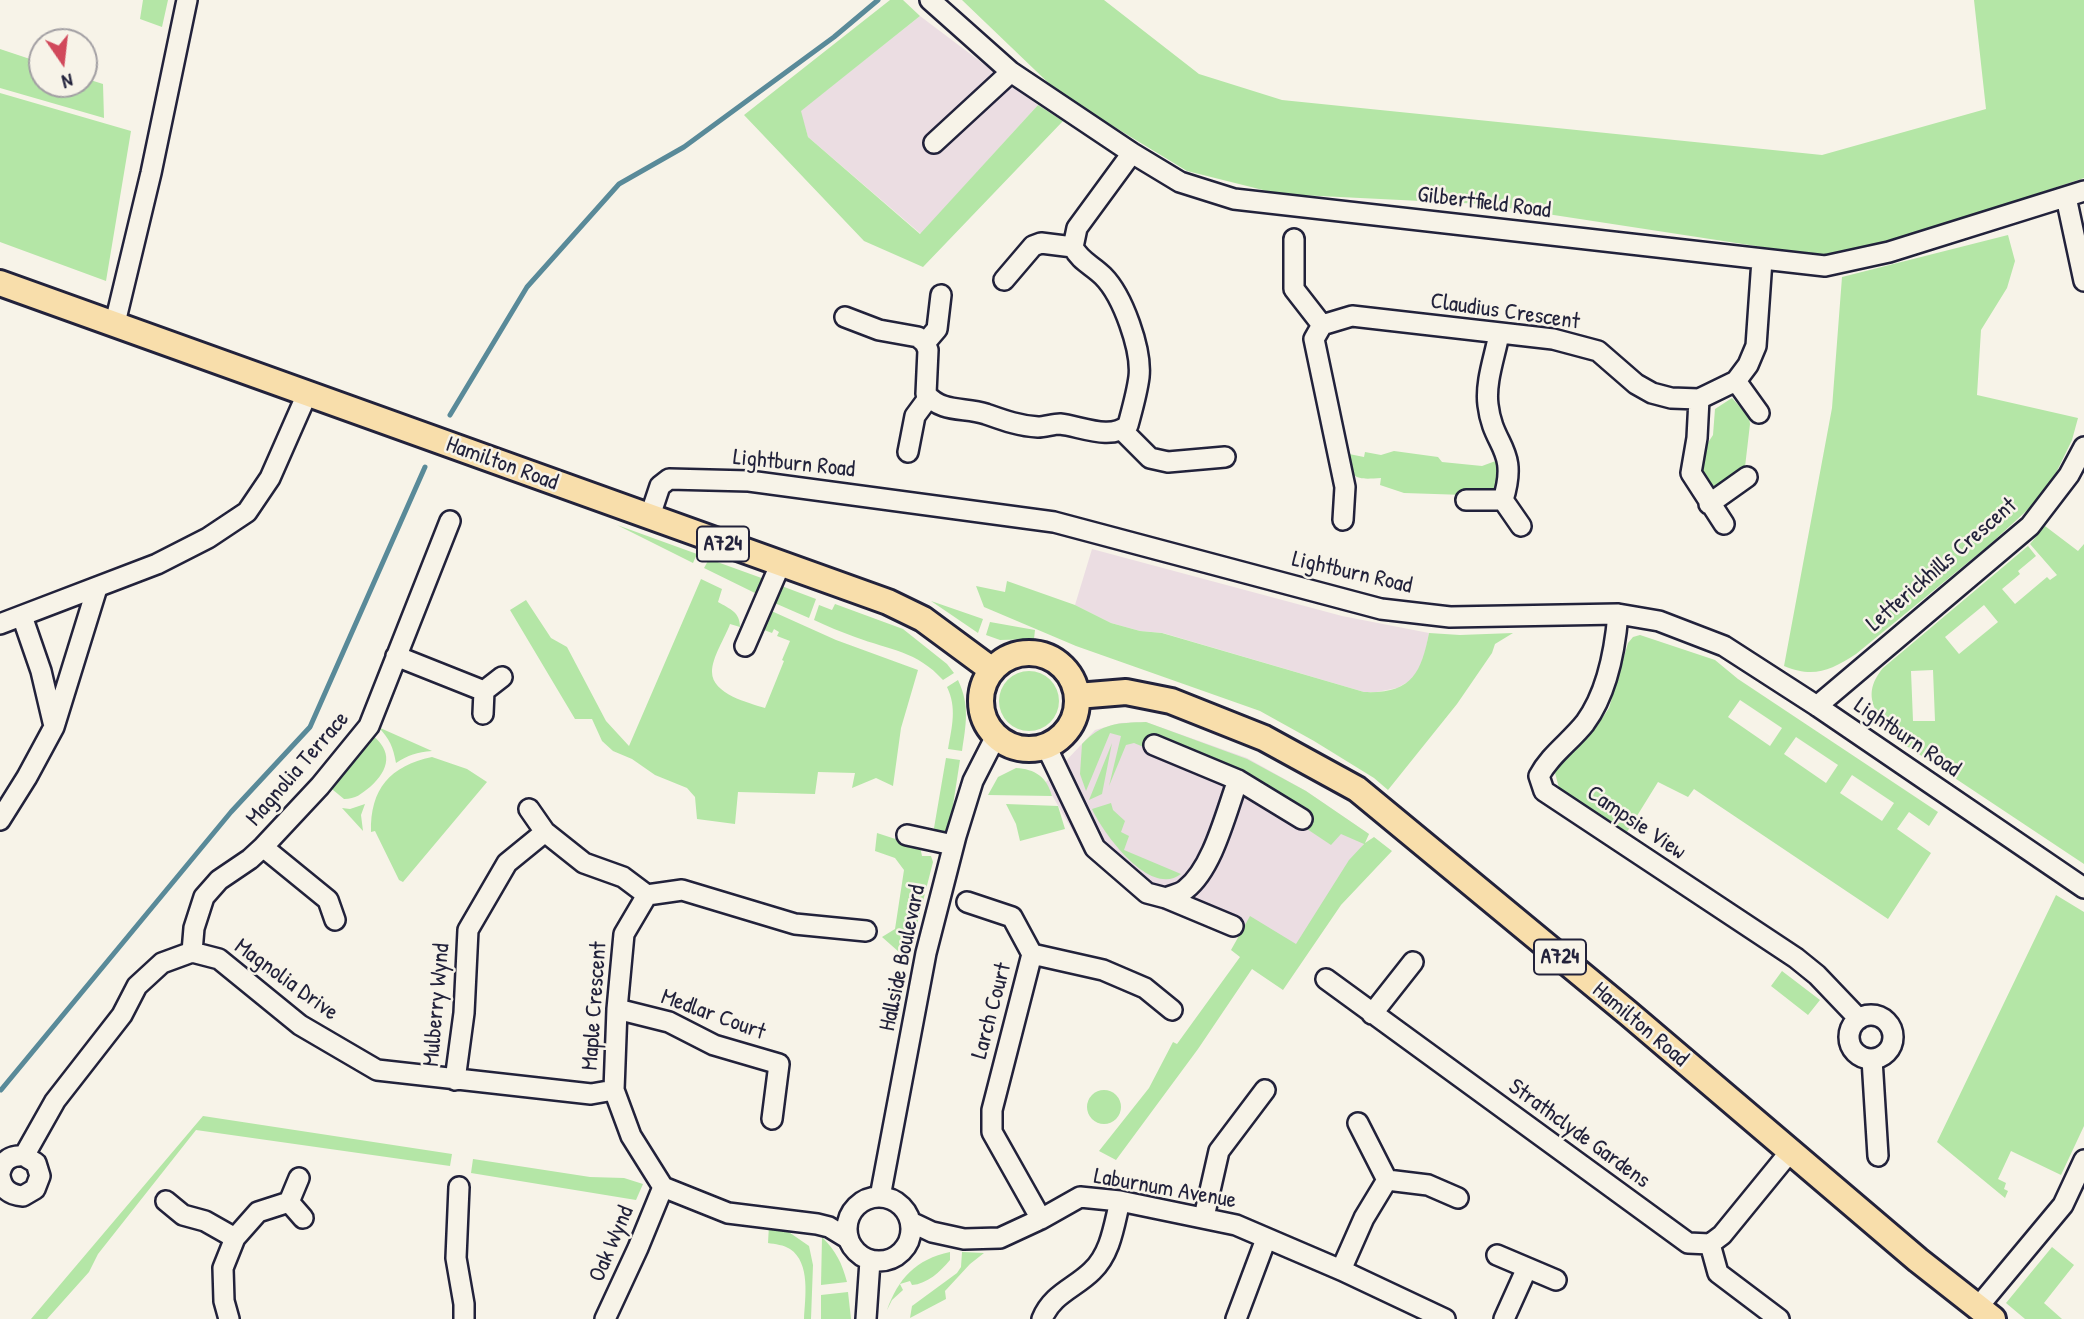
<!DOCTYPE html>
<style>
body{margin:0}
#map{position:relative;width:2084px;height:1319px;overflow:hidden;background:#f7f3e8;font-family:"Patrick Hand",sans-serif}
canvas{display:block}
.north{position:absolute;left:28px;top:28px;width:70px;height:70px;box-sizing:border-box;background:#f7f3e8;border:2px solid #a29fa3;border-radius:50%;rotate:166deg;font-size:19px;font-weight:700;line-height:28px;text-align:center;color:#22223b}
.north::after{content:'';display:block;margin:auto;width:24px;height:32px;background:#d1495b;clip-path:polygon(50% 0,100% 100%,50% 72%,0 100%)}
</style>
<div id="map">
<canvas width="2084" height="1319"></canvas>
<div class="north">N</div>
</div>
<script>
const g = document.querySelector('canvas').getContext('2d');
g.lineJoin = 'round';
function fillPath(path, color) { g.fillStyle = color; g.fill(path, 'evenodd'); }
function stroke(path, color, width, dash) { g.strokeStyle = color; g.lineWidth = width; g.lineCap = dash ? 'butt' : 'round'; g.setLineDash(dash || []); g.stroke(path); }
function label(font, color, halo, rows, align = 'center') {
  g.font = font + ' "Patrick Hand",sans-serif'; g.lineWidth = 5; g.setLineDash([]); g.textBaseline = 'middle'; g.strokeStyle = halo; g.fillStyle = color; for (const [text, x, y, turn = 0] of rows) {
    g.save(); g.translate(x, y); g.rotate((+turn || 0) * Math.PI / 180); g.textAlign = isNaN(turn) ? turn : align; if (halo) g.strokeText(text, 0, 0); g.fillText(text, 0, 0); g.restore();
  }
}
const built = new Path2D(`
 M920 16 1038 105 921 234 808 137 800 111Z
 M1092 549 1342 616 1429 633 1423 663 1413 679 1397 688 1377 692H1364L1163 633 1140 631 1111 623 1075 605Z
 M1146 722 1247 758 1306 791 1369 834 1306 951 1252 943 1143 903 1083 849 1045 783 1095 730 1120 723Z`);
const green = new Path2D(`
 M143 0H168L162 27 140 19Z
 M890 0H903L920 16 801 111 808 137 920 234 1038 105 1063 121 923 267 864 241 744 115Z
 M962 0H1104L1199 74 1282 100 1822 155 1986 109 1974 0H2084V178L1892 242 1821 256 1482 204 1279 194 1187 171 1060 94Z
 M0 49 42 63V84H84V78L103 84 104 118 0 88Z
 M0 93 131 131 106 281 0 242Z
 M2008 235 2015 261 2007 288 1981 330 1977 395 2078 418 2072 440 2055 475 2034 504 1988 546 1856 654C1830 671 1813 678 1784 666L1832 408 1842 277Z
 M1732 398 1749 417 1750 424 1745 467 1742 473 1712 494 1701 475 1700 455 1713 435 1715 409Z
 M1394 451 1438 457 1442 462 1482 466 1501 459 1498 485 1489 492 1467 490 1465 495 1404 493 1380 485 1381 478C1354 480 1352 479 1344 453L1364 457 1365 452 1381 455Z
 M617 525 697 554 693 563Z
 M2045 526 2078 551 2084 544V864L1902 743C1881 719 1857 699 1883 668L2028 546 2036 556 2018 571 2020 574 2002 589 2015 604 2047 577 2050 580 2057 575 2030 544ZM1984 605 1998 622 1959 654 1945 637ZM1933 670 1935 721H1913L1911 671Z
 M709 559 767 580 759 595 704 568Z
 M701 579 722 589 718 602C730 609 740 612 740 627L730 624C725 638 712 657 712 672 712 694 749 703 765 708L784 661 782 660 790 641 777 636 779 632 774 629 772 633 759 628 767 609 836 640 918 670 901 728 893 786 876 778 852 788 855 773 818 772 815 794 738 792 735 824 697 819 695 797 687 788 655 775 632 759 613 751 602 741 592 719H575L510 610 526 600 551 638 567 647 606 721 629 746Z
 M1007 581 1075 605 1111 623 1140 631 1162 633 1364 692C1411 694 1421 674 1429 633L1460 635 1513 633 1495 644 1492 653 1457 704 1388 790 1374 778 1314 741 1260 711 1076 646 984 607 976 586 1005 592Z
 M779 585 816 599 809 618 770 601Z
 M931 601 983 619 978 633Z
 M835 604 903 629 947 664 954 673 943 680C917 651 890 650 855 637 841 632 827 626 814 620L819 605 832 610Z
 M990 622 1035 630 1034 639 1000 640 986 635Z
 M1640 635 1715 660 1738 679 1938 812 1929 826 1909 812 1897 829 1931 853 1888 919 1694 789 1688 797 1658 782 1627 832 1559 788 1555 773 1558 767 1595 729 1609 708 1628 643 1633 637ZM1740 700 1782 728 1770 746 1728 717ZM1796 737 1838 765 1826 783 1784 754ZM1852 775 1894 803 1882 821 1840 793Z
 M999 701a30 30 0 1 1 60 0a30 30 0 1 1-60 0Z
 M958 680C970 705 966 725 962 751L948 749C952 726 957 708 947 687Z
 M1146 722 1247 759 1306 791 1369 834 1365 843 1374 837 1392 851 1341 905 1283 990 1252 969 1198 1049 1116 1160 1099 1151 1149 1088 1173 1042 1177 1044 1240 957 1231 950 1250 916 1296 944 1349 860 1364 844 1341 834 1331 845 1307 829 1314 817 1246 772 1217 761 1146 748 1134 743 1126 745 1109 786 1121 736 1110 733 1086 791 1080 774 1082 744C1102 723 1117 723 1146 722Z
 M378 727 432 751C417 752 408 755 396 763 393 747 390 739 378 727Z
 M371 734C393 751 390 769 370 787 361 794 356 799 344 799L327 785Z
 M1112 743 1102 794 1089 800Z
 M432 757 467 769 487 782 403 882 399 880 375 831 371 832C370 789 390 766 432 757Z
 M946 758 960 760 949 831 945 834 936 833 934 828Z
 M1016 768C1035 769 1047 777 1052 796L988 795 998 777Z
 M1111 803 1113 810 1125 821 1121 832 1129 836 1124 850 1181 874C1150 898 1103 833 1092 809Z
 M365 804 361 815 363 831 342 808 350 809Z
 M1006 804 1058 806 1065 829 1020 841 1016 824Z
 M877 833 920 847 922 856H931L933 862 908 960 882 937 895 929 904 870 895 858 875 851Z
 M2056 895 2084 912V1126L2061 1175 2011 1151 1998 1179 2006 1183 2004 1189 2008 1191 2005 1198 1937 1142Z
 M1782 971 1820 1000 1808 1015 1771 986Z
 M1087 1107a17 17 0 1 1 34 0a17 17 0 1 1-34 0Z
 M203 1116 452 1154 450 1166 196 1130 98 1254 89 1272 47 1319H31Z
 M473 1159 590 1177 624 1178 643 1184 636 1200 471 1173Z
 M769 1225 783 1228 809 1246 813 1265 811 1319H804C805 1298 811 1263 790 1249 784 1245 775 1244 768 1243Z
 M822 1237C836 1251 842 1263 847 1282L821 1285Z
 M2052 1247 2074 1265 2044 1303 2062 1319H2025L2006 1303Z
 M950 1252V1260C940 1272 927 1284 912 1285L910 1281 900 1284 903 1290 892 1300 887 1310C898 1279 916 1259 950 1252Z
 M962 1252 984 1253 970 1264 945 1291 946 1299 910 1318 912 1306 957 1273 961 1267Z
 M848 1292 851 1319H821V1295Z`);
const stream = new Path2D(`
 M450 415 527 287 619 184 684 147 834 37 878 0
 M1 1090 231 812 310 727 425 467`);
const minor = new Path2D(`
 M930 0 1011 72 1132 153 1180 182 1234 199 1825 266 1889 252 2084 191
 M934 143 1011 72
 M2066 197 2084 281
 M1294 239V289L1322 325
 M1004 280 1033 246 1041 243 1073 247
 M845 317 879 330 918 337 925 343 928 350 926 394C942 413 964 407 986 414 1003 420 1019 426 1038 427 1045 427 1053 424 1060 424 1080 426 1111 441 1128 425 1132 410 1137 393 1139 377 1142 350 1123 296 1103 276 1092 265 1080 261 1073 247L1077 228 1132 153
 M115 323 151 173 187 0
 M1499 334C1495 356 1485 382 1488 405 1493 448 1519 448 1503 500L1521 526
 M925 343 937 329 941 295
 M1736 381 1759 413
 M1699 399 1697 438 1691 473 1724 524
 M1122 430 1150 458 1168 462 1225 457
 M908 452 915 416 929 397
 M1466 500H1503
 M1709 504 1747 477
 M650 516 660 486 669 479 749 481 1054 522 1381 609 1450 617 1618 614 1659 621 1724 646 1817 706 2084 888
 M1343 520 1345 487 1314 339 1322 325 1352 316 1553 339 1598 351 1636 384 1652 393 1671 398 1699 399 1736 381 1748 365 1756 346 1762 260
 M1618 614C1615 650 1607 693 1585 723 1570 742 1550 755 1539 776L1544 791 1796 958 1817 975 1859 1019
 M22 616 41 671 53 722
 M0 624 157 564 208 538 247 512 270 478 307 394
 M745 646 780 565
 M396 656 484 691
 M1817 706 2030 526 2069 475 2084 447
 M483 714 484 691 502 677
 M1154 745 1238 780 1302 819
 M1046 746 1095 848 1147 893 1166 898 1233 926
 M529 809 545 832
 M0 820 27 777 54 727 97 588
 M907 835 953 845
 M263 847 328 900 335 920
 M1166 898C1172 895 1181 894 1186 889 1213 868 1226 812 1238 780
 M967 902 1012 917 1032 954
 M192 952 194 928 204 897 219 880 250 859 263 847 320 786 369 726 450 521
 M1326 979 1688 1243 1710 1244 1722 1235 1789 1153
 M617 1009 669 1022 714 1045 779 1064 772 1119
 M1372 1014 1413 962
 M1849 1037a22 22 0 1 1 44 0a22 22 0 1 1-44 0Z
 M1872 1059 1878 1156
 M455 1080 464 1013 468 930 507 863 545 832 584 863 623 877 647 895
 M1358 1123 1387 1180 1428 1185 1458 1198
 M24 1156 55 1101 122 1015 137 986 162 963 192 952 219 959 300 1025 377 1070 591 1094 614 1090
 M0 1173C3 1160 11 1155 24 1156L36 1163 40 1176 35 1189 23 1196C10 1195 2 1189 0 1176
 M299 1178 289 1202 303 1218
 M459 1187 456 1258 464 1304V1319
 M880 1197 926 953 956 836 973 781 996 736
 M847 1229a32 32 0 1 1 64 0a32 32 0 1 1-64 0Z
 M166 1201 183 1215 205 1221 235 1238
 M1204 1217 1219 1151 1265 1090
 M1041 1219 992 1132V1110L1032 954 1103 970 1145 988 1172 1010
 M911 1222 932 1232 964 1239 1000 1238 1041 1219 1080 1197 1120 1201 1236 1225 1341 1270 1445 1319
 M847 1238 829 1227 817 1224 728 1213 663 1187 631 1136 614 1090 617 1009 624 934 647 895 682 890 795 924 866 931
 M1710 1244 1718 1273 1779 1319
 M1497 1255 1556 1280
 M1341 1270 1364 1218 1387 1180
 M1978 1307 2063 1205 2084 1160
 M229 1319 224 1301 223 1268 235 1238 258 1212 289 1202
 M605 1319 638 1248 663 1187
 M866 1319 870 1261
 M1042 1319C1052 1294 1075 1288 1092 1271 1111 1253 1114 1225 1120 1201
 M1236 1319 1266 1239
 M1504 1319 1527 1268`);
const major = new Path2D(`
 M0 283 888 602 923 619 992 670
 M981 701a48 48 0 1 1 96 0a48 48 0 1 1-96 0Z
 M1077 696 1126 692 1171 701 1264 738 1357 789 1628 1013 1918 1260 1993 1319`);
const shields = [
 [723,544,52],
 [1560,957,52]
];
const shieldNames = [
 ["A724",723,544],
 ["A724",1560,957]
];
const streetNames = [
 ["Gilbertfield Road",1484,203,7],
 ["Claudius Crescent",1505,312,8],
 ["Hamilton Road",502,464,20],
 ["Lightburn Road",794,464,6],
 ["Letterickhills Crescent",1942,565,-41],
 ["Lightburn Road",1352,573,13],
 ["Lightburn Road",1907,738,34],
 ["Magnolia Terrace",298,769,-49],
 ["Campsie View",1636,823,34],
 ["Hallside Boulevard",903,958,-78],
 ["Magnolia Drive",286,980,36],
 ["Mulberry Wynd",437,1005,-85],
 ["Maple Crescent",595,1006,-86],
 ["Larch Court",992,1011,-75],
 ["Medlar Court",713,1015,20],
 ["Hamilton Road",1640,1025,40],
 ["Strathclyde Gardens",1579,1134,36],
 ["Laburnum Avenue",1165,1189,10],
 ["Oak Wynd",612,1244,-67]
];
fillPath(built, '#ebdde2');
fillPath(green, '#b4e6a6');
stroke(stream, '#598a99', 5);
stroke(minor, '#22223b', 24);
stroke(major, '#22223b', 30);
stroke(minor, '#f7f3e8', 19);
stroke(major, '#f8deab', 24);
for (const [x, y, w] of shields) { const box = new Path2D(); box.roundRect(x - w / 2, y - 17.5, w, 35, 5); g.fillStyle = '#f7f3e8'; g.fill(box); stroke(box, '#22223b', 2); }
label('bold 21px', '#22223b', null, shieldNames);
label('23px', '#22223b', '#f7f3e8', streetNames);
</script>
